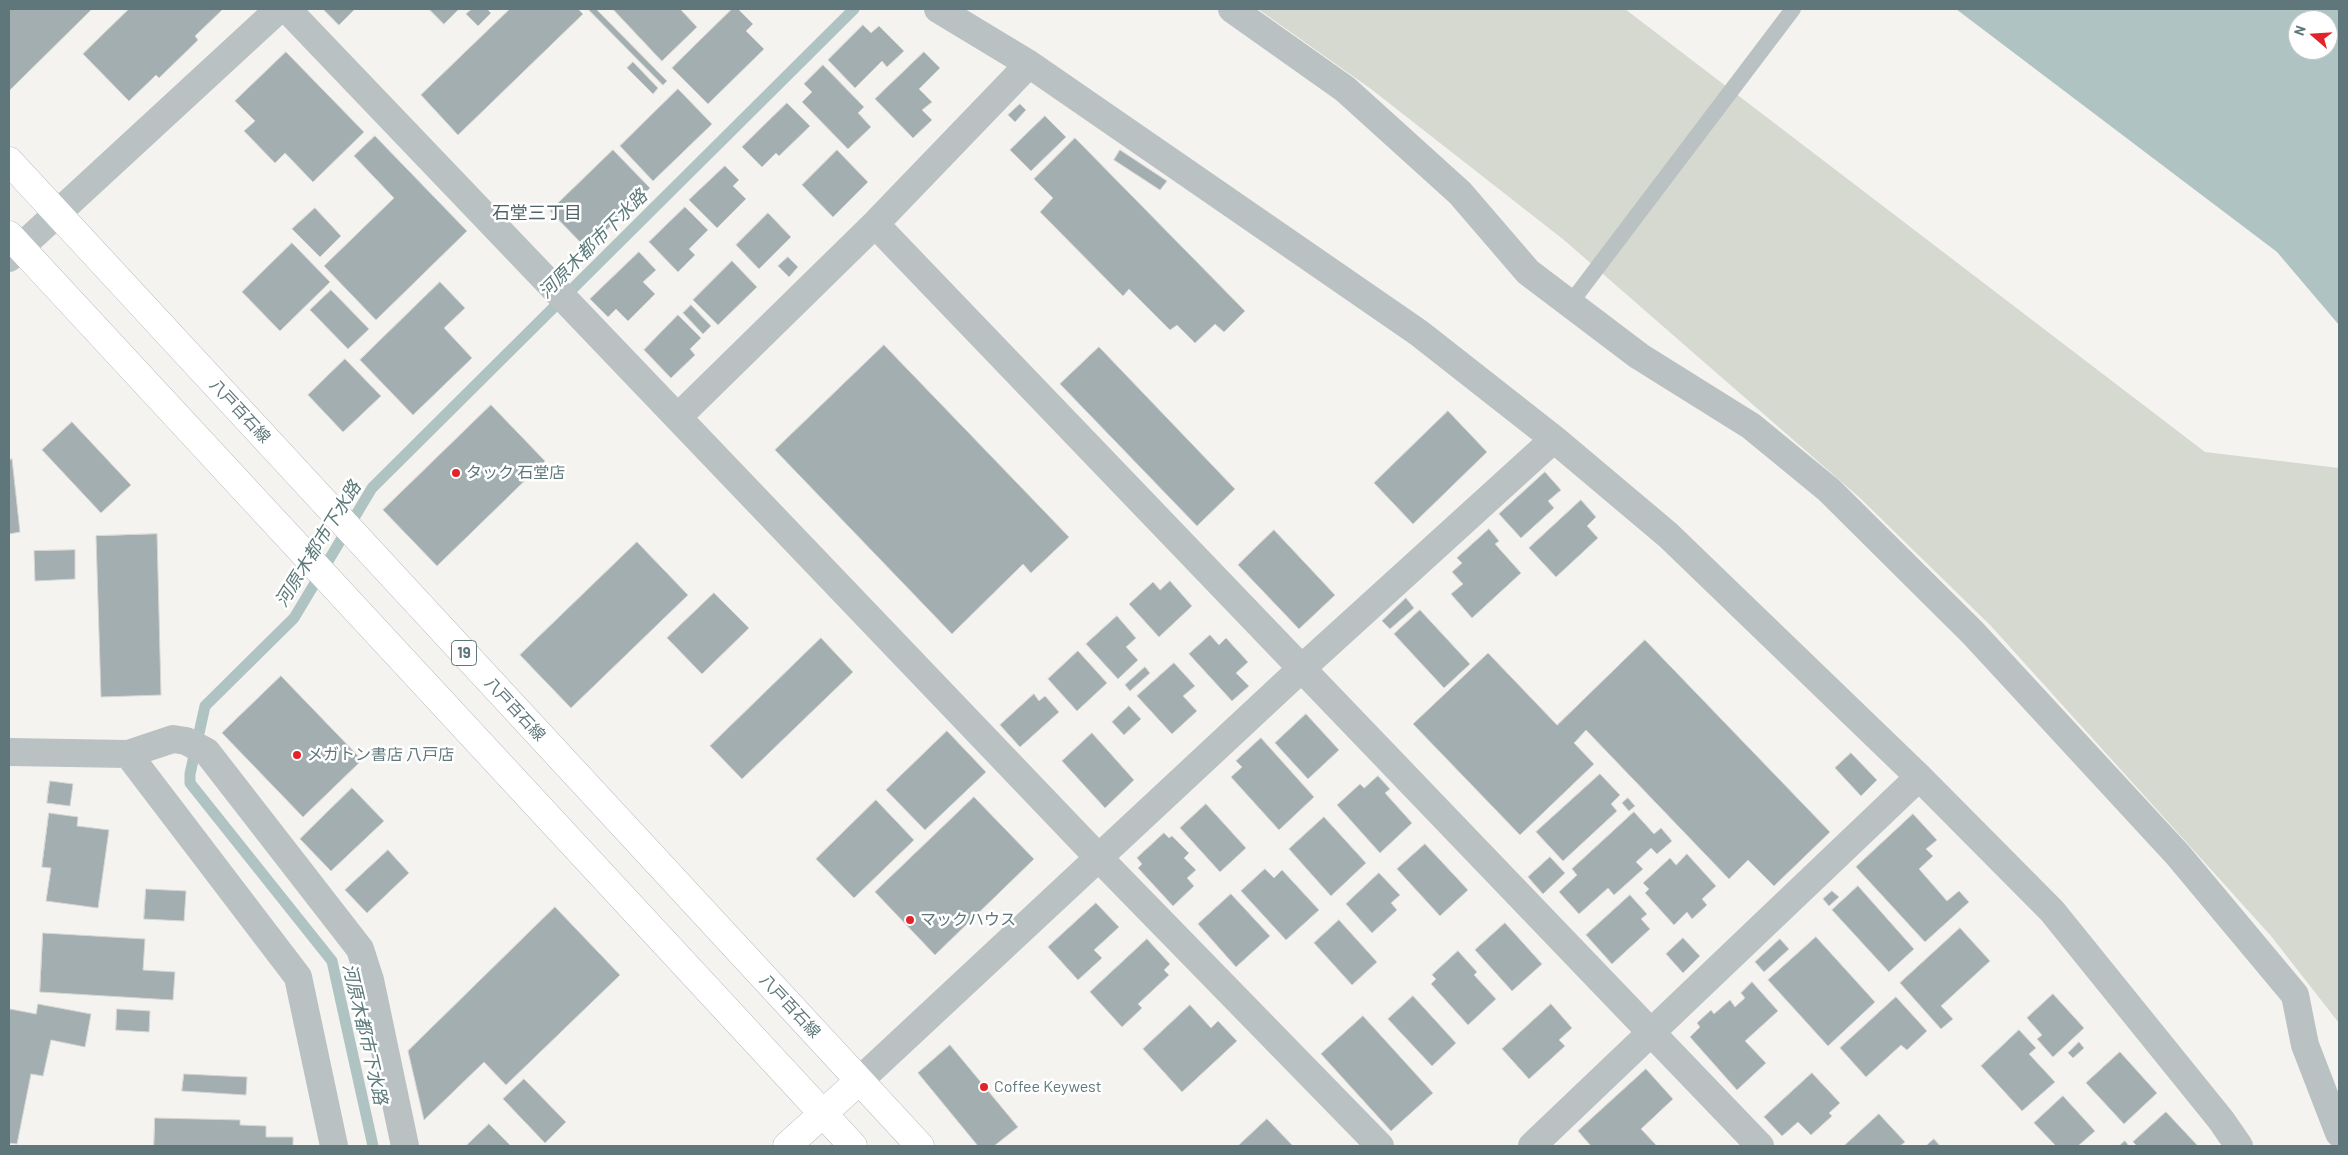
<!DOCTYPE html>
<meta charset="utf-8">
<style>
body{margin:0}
#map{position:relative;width:2348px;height:1155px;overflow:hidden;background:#f4f3f0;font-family:Barlow,sans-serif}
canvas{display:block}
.frame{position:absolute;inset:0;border:10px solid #5f777b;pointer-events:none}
.north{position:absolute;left:2288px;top:10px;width:50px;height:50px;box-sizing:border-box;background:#fff;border:1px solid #bfc9ca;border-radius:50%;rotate:289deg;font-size:14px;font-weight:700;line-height:20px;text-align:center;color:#5f777b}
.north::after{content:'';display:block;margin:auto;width:18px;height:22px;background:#e3222a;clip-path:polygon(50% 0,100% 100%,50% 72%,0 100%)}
</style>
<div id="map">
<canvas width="2348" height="1155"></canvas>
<div class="frame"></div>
<div class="north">N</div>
</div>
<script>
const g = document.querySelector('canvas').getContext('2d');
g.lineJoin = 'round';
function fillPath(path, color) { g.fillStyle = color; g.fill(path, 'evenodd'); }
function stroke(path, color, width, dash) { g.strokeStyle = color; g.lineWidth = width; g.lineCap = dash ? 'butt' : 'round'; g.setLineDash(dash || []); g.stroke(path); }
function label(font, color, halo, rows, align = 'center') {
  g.font = font + ' Barlow,"Noto Sans JP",sans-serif'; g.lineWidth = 5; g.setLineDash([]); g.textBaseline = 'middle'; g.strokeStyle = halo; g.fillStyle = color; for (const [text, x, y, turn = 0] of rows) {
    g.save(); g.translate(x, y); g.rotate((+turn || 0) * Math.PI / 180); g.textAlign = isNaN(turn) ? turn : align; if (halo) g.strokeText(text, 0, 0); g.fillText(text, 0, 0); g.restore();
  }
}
const green = new Path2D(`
 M1258 9H1625L2205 452 2339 468V1023L2271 936 1991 626 1860 498 1564 240 1371 89Z`);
const water = new Path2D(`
 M1956 9H2339V325L2277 252ZM2298 20H2328V50H2298Z`);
const stream = new Path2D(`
 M373 1146 332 961 190 783V774L205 706 294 618 372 488 854 9`);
const building = new Path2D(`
 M9 9H92L9 91Z
 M129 9H223L195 36 198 40 159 78 156 75 129 101 83 54Z
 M323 9H355L339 25Z
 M429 9H459L444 24Z
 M472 9H487L491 13 478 26 466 14Z
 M510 9H578L583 14 458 135 421 95Z
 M588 9H596L667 81 663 85Z
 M613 9H680L697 27 662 61Z
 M732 9H738L753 24 746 31 764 49 708 104 672 68Z
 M863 25 871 33 879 26 904 51 887 67 882 61 855 88 828 60Z
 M286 52 364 132 313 182 285 153 275 163 244 131 255 121 235 101Z
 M924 52 940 68 919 89 932 102 922 110 932 120 913 138 875 99Z
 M633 62 658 88 653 94 627 68Z
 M823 65 864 107 858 113 871 127 848 149 802 102 812 92 804 84Z
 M678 89 712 124 653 181 620 146Z
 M787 103 810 126 779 156 776 153 762 167 742 147Z
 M1020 104 1026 110 1015 122 1008 115Z
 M1045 116 1066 137 1031 171 1010 150Z
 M375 136 467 231 376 320 324 266 394 198 354 156Z
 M1075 138 1245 311 1224 332 1215 324 1195 343 1177 325 1170 330 1129 289 1123 296 1040 212 1053 198 1034 179Z
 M613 150 650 188 587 249 550 211Z
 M837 150 868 182 833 217 802 185Z
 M1120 150 1167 181 1160 190 1114 160Z
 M725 166 739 180 733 186 746 199 717 228 689 200Z
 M685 207 708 230 689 249 695 255 678 272 649 242Z
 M315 208 341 236 320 257 292 229Z
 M768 213 791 237 759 269 736 245Z
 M292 243 330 282 280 331 242 292Z
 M639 252 656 270 643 282 655 294 628 321 616 309 608 317 590 299Z
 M788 257 798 267 789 277 778 266Z
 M732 261 757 287 718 325 693 300Z
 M440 282 465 308 444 328 472 358 413 415 360 360Z
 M331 290 369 329 348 349 310 310Z
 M691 305 711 326 703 334 683 313Z
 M678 315 701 338 690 349 695 355 671 378 644 350Z
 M884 345 1069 537 1031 573 1023 564 952 634 775 450Z
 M1099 347 1235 489 1197 526 1060 384Z
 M345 359 381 396 343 432 308 395Z
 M491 405 545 461 437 566 383 510Z
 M1448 411 1487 452 1413 524 1374 483Z
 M72 422 131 485 101 513 42 450Z
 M12 459 20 532 9 534V460Z
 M1545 472 1561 490 1548 501 1554 508 1521 538 1499 514Z
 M1581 500 1596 517 1587 526 1598 538 1556 577 1529 548Z
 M1489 529 1499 541 1495 544 1521 573 1472 618 1451 594 1463 584 1452 572 1462 563 1457 558Z
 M1274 530 1335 595 1299 629 1238 565Z
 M157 534 161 695 101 697 96 536Z
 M637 542 688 595 571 708 520 655Z
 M75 550V579L35 581 34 551Z
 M1170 581 1192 606 1159 637 1129 604 1153 582 1160 590Z
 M714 593 749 628 702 674 667 638Z
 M1406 598 1414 608 1390 629 1382 621Z
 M1420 610 1470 664 1444 688 1394 634Z
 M1117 616 1136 638 1126 647 1138 660 1118 679 1086 644Z
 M1210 635 1219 645 1226 638 1248 662 1236 673 1249 686 1232 701 1189 654Z
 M821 638 853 672 742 779 710 746Z
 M1645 640 1830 832 1774 886 1748 860 1729 879 1586 730 1574 743 1594 764 1520 835 1413 724 1488 653 1557 725Z
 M1078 651 1107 683 1077 711 1048 679Z
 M1174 663 1195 686 1183 696 1197 711 1172 734 1137 696Z
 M1145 667 1150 673 1130 691 1125 685Z
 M281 676 362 760 303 817 222 733Z
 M1034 694 1039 701 1045 696 1059 712 1020 747 1000 725Z
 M1129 706 1141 719 1124 735 1112 722Z
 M1306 714 1339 750 1308 779 1275 743Z
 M947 731 986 772 925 830 886 790Z
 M1092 733 1134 780 1105 808 1062 761Z
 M1261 738 1314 797 1279 830 1231 777 1242 767 1236 761Z
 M1851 753 1877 780 1861 796 1835 768Z
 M1600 774 1620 795 1611 804 1617 811 1563 861 1536 832Z
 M1378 776 1390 789 1385 793 1412 823 1380 853 1337 805 1360 784 1364 788Z
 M50 781 73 784 70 806 47 803Z
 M352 788 384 821 331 871 300 839Z
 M974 797 1034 859 935 955 875 892Z
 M1628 798 1635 806 1629 811 1622 803Z
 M876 800 914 840 854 898 816 859Z
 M1206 804 1246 848 1220 872 1180 828Z
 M1634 812 1654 834 1661 828 1672 841 1657 854 1651 848 1636 862 1643 869 1614 895 1608 888 1579 914 1559 892 1577 875 1572 869Z
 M49 813 78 817 77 826 109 830 98 908 46 901 51 868 42 867Z
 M1913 814 1937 840 1926 849 1933 856 1919 869 1947 901 1959 891 1969 902 1925 942 1856 867Z
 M1324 817 1366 863 1331 896 1289 849Z
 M1164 833 1169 838 1172 836 1189 853 1184 858 1196 870 1187 878 1194 886 1173 906 1138 868 1142 864 1137 858Z
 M1425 844 1468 890 1440 916 1397 869Z
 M388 850 409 873 367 913 345 890Z
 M1687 854 1716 886 1702 899 1707 905 1692 919 1687 912 1674 925 1645 893 1649 889 1643 883 1670 858 1676 865Z
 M1550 857 1565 873 1543 894 1528 877Z
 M1265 869 1274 878 1282 870 1319 910 1286 940 1241 891Z
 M1379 873 1400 895 1391 903 1397 910 1372 933 1346 904Z
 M1858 886 1914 949 1889 972 1832 910Z
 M146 889 186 891 184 921 144 919Z
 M1832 891 1839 897 1829 906 1823 899Z
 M1231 894 1270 936 1236 967 1198 924Z
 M1630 895 1647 914 1641 919 1650 929 1612 964 1586 935Z
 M1096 903 1119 927 1094 950 1102 958 1078 980 1048 947Z
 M555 907 620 975 506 1085 484 1062 424 1120 408 1051Z
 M1339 920 1377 962 1352 985 1314 943Z
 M1505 923 1542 964 1512 991 1475 950Z
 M1960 928 1990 961 1941 1006 1953 1019 1941 1029 1900 983Z
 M43 933 145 939 143 970 175 972 173 1000 40 992Z
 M1816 937 1875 1002 1828 1046 1768 980Z
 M1683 938 1700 956 1683 973 1666 954Z
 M1147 939 1170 964 1164 970 1169 975 1138 1004 1142 1008 1122 1027 1090 992Z
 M1780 939 1789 949 1764 972 1755 962Z
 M1458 951 1477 972 1474 975 1496 999 1468 1025 1431 984 1436 979 1432 975Z
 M1752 982 1778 1011 1745 1041 1766 1063 1737 1090 1690 1037 1700 1027 1697 1023 1711 1010 1714 1014 1730 1000 1735 1007 1745 998 1741 993Z
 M2053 994 2084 1028 2053 1057 2037 1039 2042 1035 2027 1018Z
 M1413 996 1456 1043 1432 1066 1388 1019Z
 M1896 997 1927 1031 1907 1050 1901 1045 1866 1077 1840 1048Z
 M38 1004 91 1014 85 1047 51 1040 43 1076 31 1074 17 1144 9 1143V1013L10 1009 36 1014Z
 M1551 1004 1572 1028 1559 1040 1565 1046 1529 1079 1502 1049Z
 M1190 1005 1211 1028 1218 1021 1237 1041 1182 1092 1143 1049Z
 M117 1009 150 1011 149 1032 116 1030Z
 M1363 1016 1433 1093 1391 1131 1321 1054Z
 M2019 1030 2036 1048 2029 1054 2055 1082 2022 1111 1981 1066Z
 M2079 1042 2084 1048 2073 1058 2068 1053Z
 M950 1045 1018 1127 994 1146H978L918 1073Z
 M2120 1052 2157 1093 2124 1124 2086 1083Z
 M1646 1069 1673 1099 1641 1129 1657 1146H1591L1578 1131Z
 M1812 1073 1840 1103 1829 1113 1832 1116 1811 1135 1798 1122 1782 1136 1764 1117Z
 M184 1074 247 1077 246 1095 182 1091Z
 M524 1079 566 1122 545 1143 503 1099Z
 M2063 1096 2095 1131 2078 1146H2056L2034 1123Z
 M2166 1112 2198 1146H2137L2133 1142Z
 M1879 1114 1905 1142 1900 1146H1844Z
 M155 1118 240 1120V1125L266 1126V1137H293V1146H154Z
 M1267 1119 1293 1146H1238Z
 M489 1124 511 1146H466Z
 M1934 1139 1940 1146H1926Z
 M2125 1141 2129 1146H2119Z`);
const lane = new Path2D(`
 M1569 305 1793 9`);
const street = new Path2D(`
 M287 9 1098 857 1380 1146
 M938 9 1029 64 1419 333 1554 439 1668 535 1919 777 2052 911 2221 1120 2239 1146
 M1232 9 1345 89 1460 193 1528 272 1639 356 1751 426 1829 490 1973 633 2178 855 2295 995 2305 1045 2339 1133
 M875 224 1760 1146
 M9 258 279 9
 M678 417 875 224 1029 64
 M9 752 128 754 298 977 334 1146
 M128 754 173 739 186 741 207 752 360 949 370 980 405 1146
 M859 1081 1301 669 1554 439
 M1532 1146 1919 777`);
const secondary = new Path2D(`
 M787 1146 859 1081`);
const primary = new Path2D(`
 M9 161 920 1146
 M9 235 853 1146`);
const markers = [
 [456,473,5,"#e3222a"],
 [297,755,5,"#e3222a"],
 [910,920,5,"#e3222a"],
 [984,1087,5,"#e3222a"]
];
const shields = [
 [464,653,25]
];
const shieldNames = [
 ["19",464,653]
];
const streetNames = [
 ["八戸百石線",240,411,47],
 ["八戸百石線",515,709,47],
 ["八戸百石線",790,1006,47]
];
const poiNames = [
 ["タック 石堂店",466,473],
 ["メガトン書店 八戸店",307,755],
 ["マックハウス",920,920],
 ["Coffee Keywest",994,1087]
];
const neighbourhoodNames = [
 ["石堂三丁目",537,213]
];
const waterNames = [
 ["河原木都市下水路",593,244,-45],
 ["河原木都市下水路",318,544,-58],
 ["河原木都市下水路",365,1034,77]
];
fillPath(green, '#d5d9cf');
fillPath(water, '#b0c3c3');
stroke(stream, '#b0c3c3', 11);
fillPath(building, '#a2aeb0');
stroke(building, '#d5d5d3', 1);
stroke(secondary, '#adb6b7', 29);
stroke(primary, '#aeb5b7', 29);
stroke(lane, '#bac1c3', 16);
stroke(street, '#bac1c3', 28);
stroke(secondary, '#fff', 28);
stroke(primary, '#fff', 28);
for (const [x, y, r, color] of markers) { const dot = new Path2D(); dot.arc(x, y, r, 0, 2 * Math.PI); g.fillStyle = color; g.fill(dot); stroke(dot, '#fff', 2); }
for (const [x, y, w] of shields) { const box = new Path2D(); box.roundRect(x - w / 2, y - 12.5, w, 25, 4); g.fillStyle = '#fff'; g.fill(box); stroke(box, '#5f777b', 1); }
label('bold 15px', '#5f777b', null, shieldNames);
label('16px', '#5f777b', '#fff', streetNames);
label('16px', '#5f777b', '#fff', poiNames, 'left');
label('18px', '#516366', '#fff', neighbourhoodNames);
label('italic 18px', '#5a7878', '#fff', waterNames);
</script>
